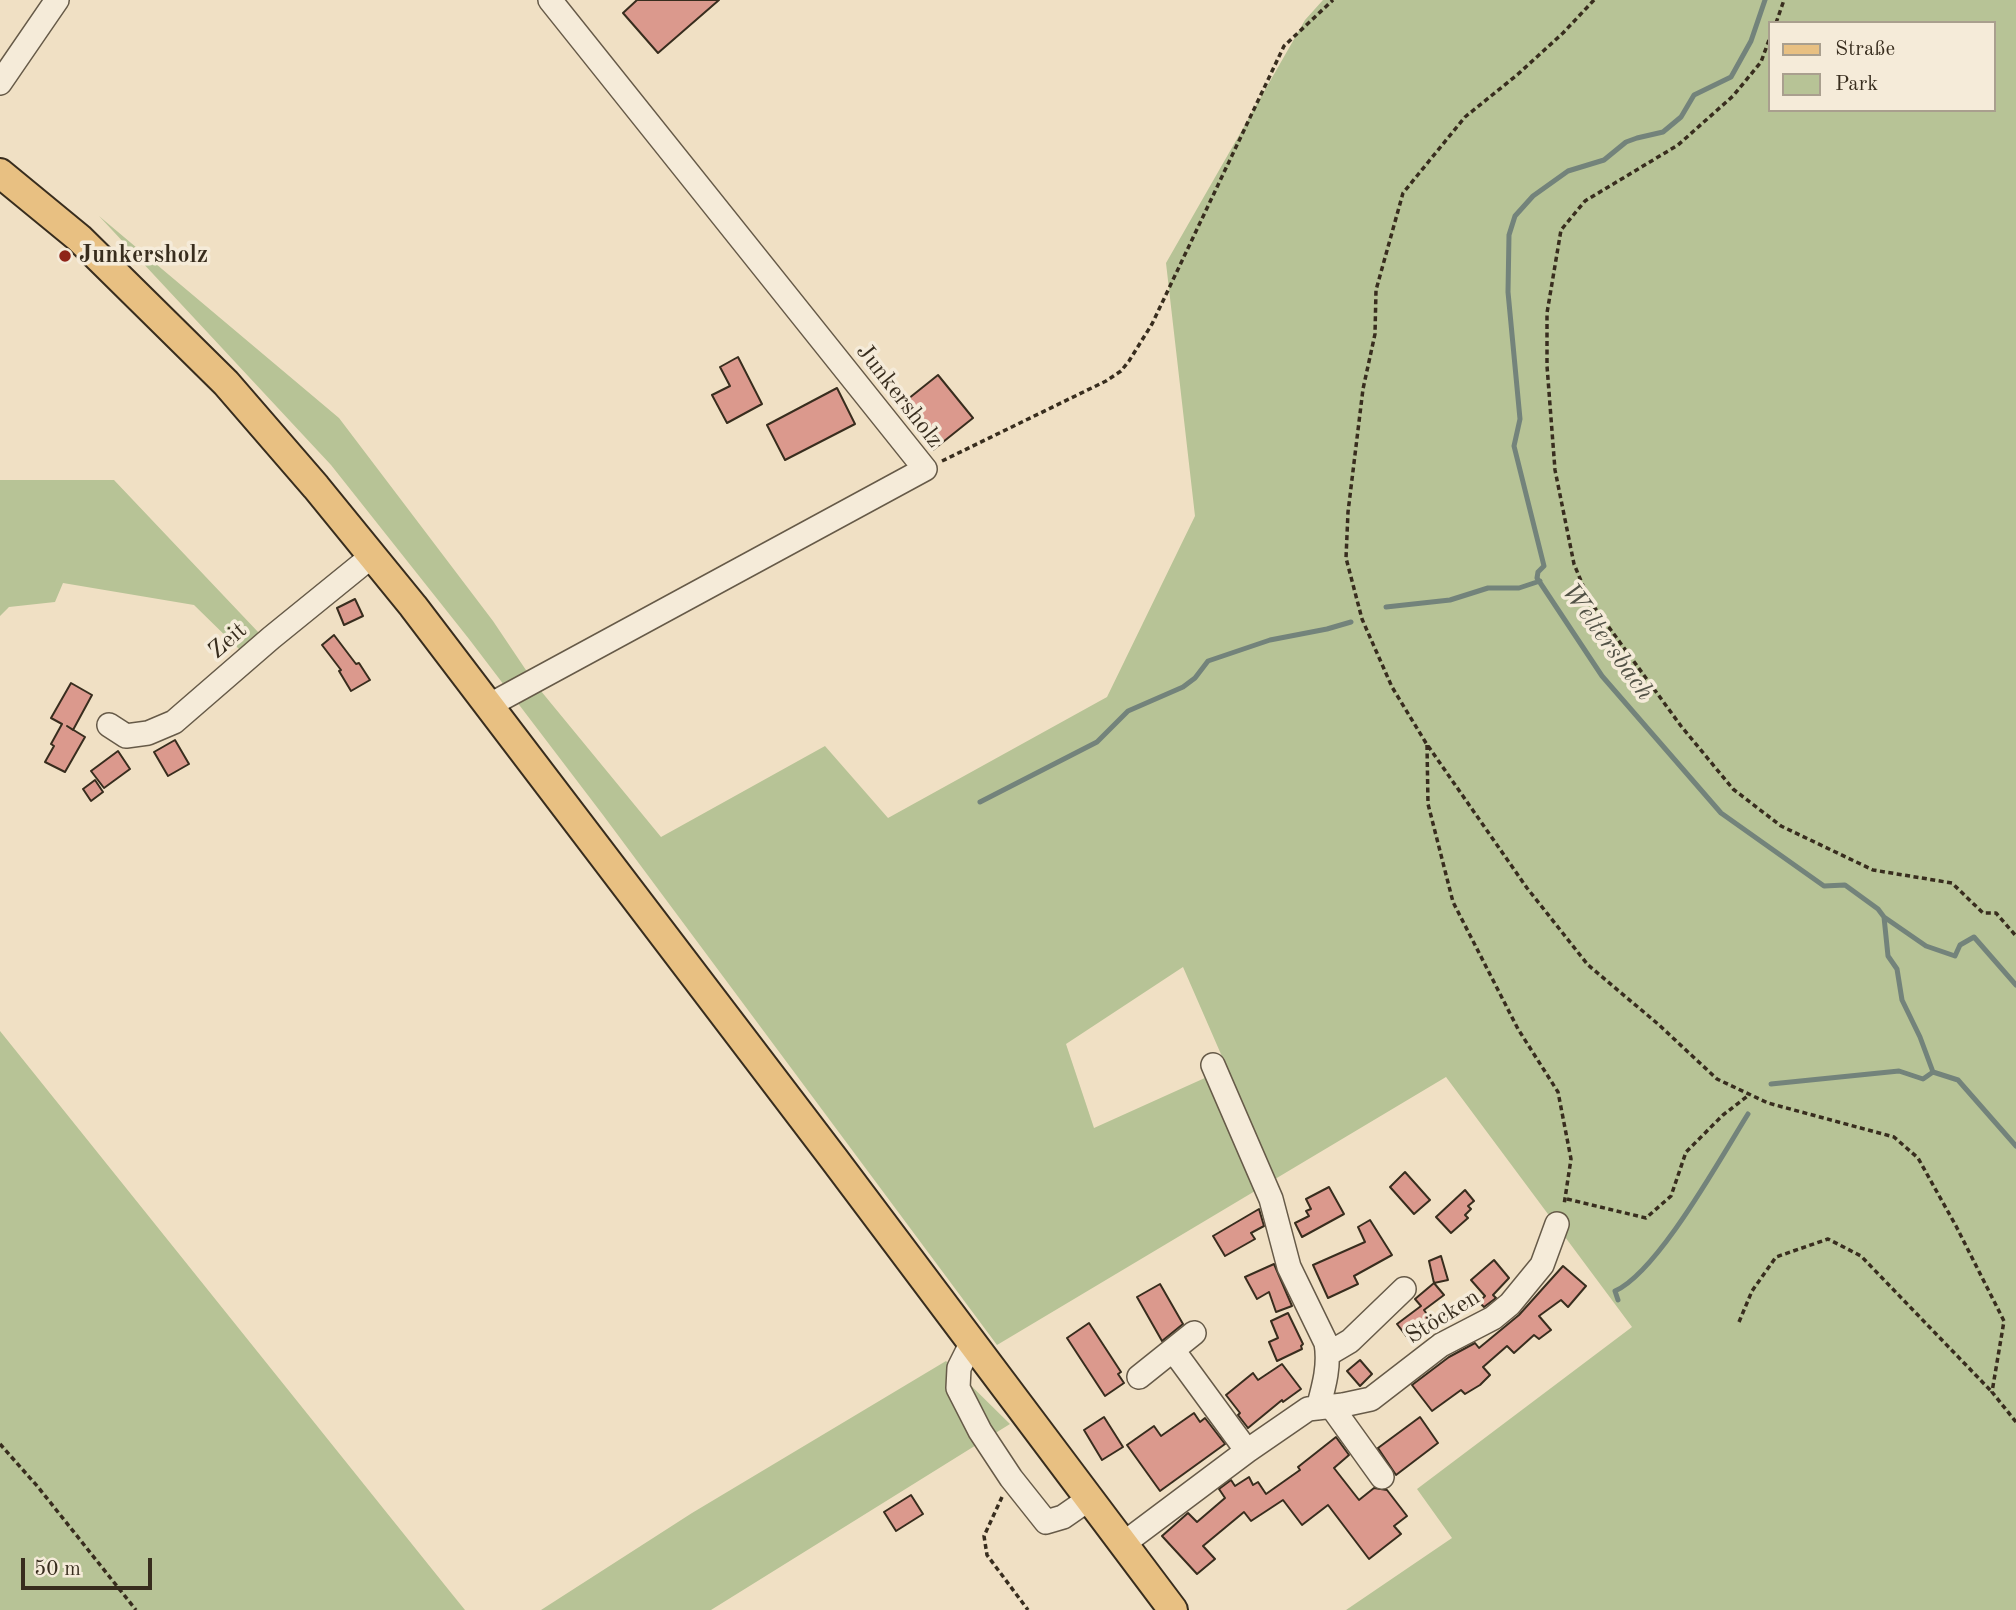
<!DOCTYPE html>
<meta charset="utf-8">
<style>
body{margin:0}
#map{position:relative;width:2016px;height:1610px;overflow:hidden;background:#f0e0c4;font-family:"Old Standard TT",serif}
canvas{display:block}
.legend{position:absolute;left:1768px;top:21px;width:228px;height:91px;box-sizing:border-box;background:#f5ebd9;border:2px solid #a99f8e;margin:0;padding:9px 12px;list-style:none;font-size:21px;color:#382d1e}
.legend li{display:flex;align-items:center;gap:14px;height:35px}
.legend b{width:35px;border:2px solid #a99f8e}
.scale{position:absolute;left:21px;top:1558px;width:131px;height:32px;box-sizing:border-box;border:4px solid #382d1e;border-top:0;padding-left:9px;font-size:21px;line-height:24px;white-space:nowrap;color:#382d1e;-webkit-text-stroke:5px #f5ebd9;paint-order:stroke}
</style>
<div id="map">
<canvas width="2016" height="1610"></canvas>
<ul class="legend">
<li><b style="height:9px;background:#e8c082"></b>Straße</li>
<li><b style="height:19px;background:#b7c396"></b>Park</li>
</ul>
<div class="scale">50 m</div>
</div>
<script>
const g = document.querySelector('canvas').getContext('2d');
g.lineJoin = 'round';
function fillPath(path, color) { g.fillStyle = color; g.fill(path, 'evenodd'); }
function stroke(path, color, width, dash) { g.strokeStyle = color; g.lineWidth = width; g.lineCap = dash ? 'butt' : 'round'; g.setLineDash(dash || []); g.stroke(path); }
function label(font, color, halo, rows, align = 'center') {
  g.font = font + ' "Old Standard TT",serif'; g.lineWidth = 7; g.setLineDash([]); g.textBaseline = 'middle'; g.strokeStyle = halo; g.fillStyle = color; for (const [text, x, y, turn = 0] of rows) {
    g.save(); g.translate(x, y); g.rotate((+turn || 0) * Math.PI / 180); g.textAlign = isNaN(turn) ? turn : align; if (halo) g.strokeText(text, 0, 0); g.fillText(text, 0, 0); g.restore();
  }
}
const green = new Path2D(`
 M1323 0H2016V1610H1346L1452 1538 1417 1489 1632 1327 1446 1077 997 1345 603 815 469 639 331 465 99 216 339 418 493 621 536 685 661 837 825 746 888 818 1107 697 1195 516 1166 263 1305 20ZM1769 23H1993V110H1769ZM1183 967 1227 1068 1094 1128 1066 1044Z
 M0 480H114L259 633 240 650 194 605 63 583 55 602 9 607 0 616Z
 M0 1031 452 1594 465 1610H0Z
 M946 1361 1010 1424 711 1610H541L692 1513Z`);
const stream = new Path2D(`
 M1765 0 1751 41 1731 77 1694 95 1681 117 1663 132 1637 138 1626 142 1604 160 1568 171 1533 196 1515 216 1509 235 1508 292 1520 419 1514 446 1544 566 1538 572 1537 578 1602 676 1721 813 1824 886 1845 885 1878 909 1884 917 1888 956 1897 969 1902 1000 1920 1037 1933 1072 1958 1080 2016 1146
 M1386 607 1450 600 1488 588H1519L1540 581
 M980 802 1097 742 1128 711 1183 687 1195 678 1208 661 1270 640 1327 629 1351 622
 M1884 917 1926 946 1955 956 1960 945 1974 937 2016 985
 M1771 1084 1899 1071 1923 1079 1933 1072
 M1618 1300 1615 1291C1658 1272 1721 1157 1748 1114`);
const building = new Path2D(`
 M637 0H719L658 53 623 13Z
 M738 357 762 404 727 423 712 395 730 386 720 367Z
 M938 375 973 418 933 450 898 407Z
 M837 388 855 424 785 460 767 425Z
 M355 599 363 616 344 625 337 608Z
 M334 635 356 664 359 663 370 680 351 691 339 671 341 670 322 645Z
 M71 683 92 695 73 730 67 726 85 737 65 772 45 762 54 746 51 744 62 724 51 718Z
 M175 740 189 764 168 776 154 752Z
 M118 751 130 769 104 788 91 771Z
 M95 780 103 792 91 801 83 789Z
 M1405 1172 1430 1200 1414 1214 1390 1187Z
 M1329 1187 1344 1214 1302 1237 1295 1223 1309 1216 1306 1211 1311 1209 1306 1199Z
 M1465 1190 1474 1201 1468 1206 1471 1209 1465 1215 1468 1218 1451 1233 1436 1217Z
 M1259 1209 1264 1226 1251 1233 1255 1239 1225 1256 1213 1236Z
 M1370 1220 1392 1255 1354 1276 1358 1284 1328 1298 1313 1265 1365 1242 1358 1227Z
 M1441 1256 1448 1280 1434 1283 1429 1261Z
 M1494 1260 1509 1278 1493 1295 1496 1298 1484 1307 1479 1302 1485 1296 1471 1280Z
 M1274 1264 1292 1306 1276 1312 1269 1292 1257 1299 1245 1277Z
 M1563 1266 1586 1286 1568 1307 1561 1300 1539 1316 1551 1330 1539 1339 1534 1335 1514 1353 1507 1346 1483 1367 1490 1375 1480 1385 1465 1394 1461 1390 1432 1411 1412 1385 1449 1357 1475 1343 1479 1348 1519 1315Z
 M1434 1283 1444 1295 1424 1310 1433 1323 1410 1341 1397 1324 1421 1306 1415 1299Z
 M1160 1284 1183 1324 1162 1341 1137 1297Z
 M1288 1313 1303 1344 1301 1346 1302 1349 1277 1361 1269 1342 1278 1338 1271 1321Z
 M1089 1323 1121 1372 1118 1374 1124 1383 1105 1396 1067 1338Z
 M1360 1360 1372 1374 1360 1386 1347 1371Z
 M1282 1364 1301 1389 1283 1402 1282 1400 1248 1428 1238 1415 1240 1413 1226 1395 1253 1373 1258 1380Z
 M1194 1413 1200 1422 1205 1418 1225 1444 1160 1491 1127 1445 1154 1426 1161 1436Z
 M1104 1417 1123 1447 1102 1460 1084 1430Z
 M1420 1417 1438 1443 1396 1475 1378 1448Z
 M1336 1437 1349 1455 1334 1468 1359 1500 1374 1488 1387 1490 1407 1516 1394 1526 1401 1534 1369 1559 1328 1505 1302 1525 1283 1500 1251 1521 1244 1512 1203 1546 1215 1559 1197 1574 1162 1536 1188 1513 1197 1522 1225 1498 1219 1489 1231 1480 1235 1486 1249 1477 1253 1485 1258 1482 1266 1494 1300 1470 1298 1467Z
 M911 1495 923 1514 896 1531 884 1512Z`);
const path = new Path2D(`
 M1594 0 1563 33 1517 75 1465 117 1403 193 1376 290 1375 334 1363 389 1348 512 1346 558 1362 619 1392 687 1426 743 1527 888 1588 965 1658 1024 1717 1079 1768 1103 1894 1137 1918 1158 1956 1226 2004 1321 1992 1392 2016 1422
 M1776 23 1784 0
 M1769 40 1761 62 1733 96 1678 145 1585 201 1561 230 1547 313V366L1555 470 1574 564 1589 600 1681 726 1733 789 1781 826 1873 870 1952 883 1983 913H1996L2016 936
 M942 461 1106 381 1121 371 1129 361 1152 324 1284 46 1333 0
 M1427 745 1428 804 1453 902 1518 1029 1558 1092 1571 1159 1564 1205
 M1567 1199 1646 1218 1671 1196 1686 1152 1723 1115 1749 1095
 M1739 1322 1752 1291 1776 1257 1828 1239 1861 1256 1992 1392
 M0 1444 38 1487 136 1610
 M1002 1497 984 1536 987 1555 1028 1610`);
const minor = new Path2D(`
 M0 83 57 0
 M488 706 925 469 550 0
 M109 725 126 736 148 733 174 722 271 638 372 556
 M1213 1065 1271 1199 1289 1267 1326 1343C1330 1365 1324 1386 1318 1408
 M972 1342 959 1368 958 1388 980 1431 1011 1478 1046 1522 1063 1517 1089 1499
 M1173 1350 1247 1451
 M1328 1354 1350 1341 1404 1289
 M1139 1377 1194 1333
 M1331 1406 1382 1477
 M1123 1544 1247 1451 1308 1409 1343 1405 1371 1399 1441 1345 1493 1318 1510 1304 1542 1265 1557 1224`);
const major = new Path2D(`
 M0 173 79 238 226 383 316 487 413 606 834 1159 1173 1610`);
const markers = [
 [65,256,7,"#8f2418"]
];
const poiNames = [
 ["Junkersholz",79,256]
];
const streetNames = [
 ["Junkersholz",899,396,52],
 ["Zeit",228,641,-41],
 ["Stöcken",1443,1317,-32]
];
const waterNames = [
 ["Weltersbach",1607,642,54]
];
fillPath(green, '#b7c396');
stroke(stream, '#73837b', 5);
fillPath(building, '#db998d');
stroke(building, '#382d1e', 2);
stroke(minor, '#665a48', 26);
stroke(major, '#382d1e', 32);
stroke(path, '#382d1e', 3.5, [5, 3.5]);
stroke(minor, '#f5ebd9', 23);
stroke(major, '#e8c082', 28);
for (const [x, y, r, color] of markers) { const dot = new Path2D(); dot.arc(x, y, r, 0, 2 * Math.PI); g.fillStyle = color; g.fill(dot); stroke(dot, '#f5ebd9', 2.5); }
label('bold 24px', '#382d1e', '#f5ebd9', poiNames, 'left');
label('24px', '#382d1e', '#f5ebd9', streetNames);
label('italic 26px', '#515145', '#f5ebd9', waterNames);
</script>
